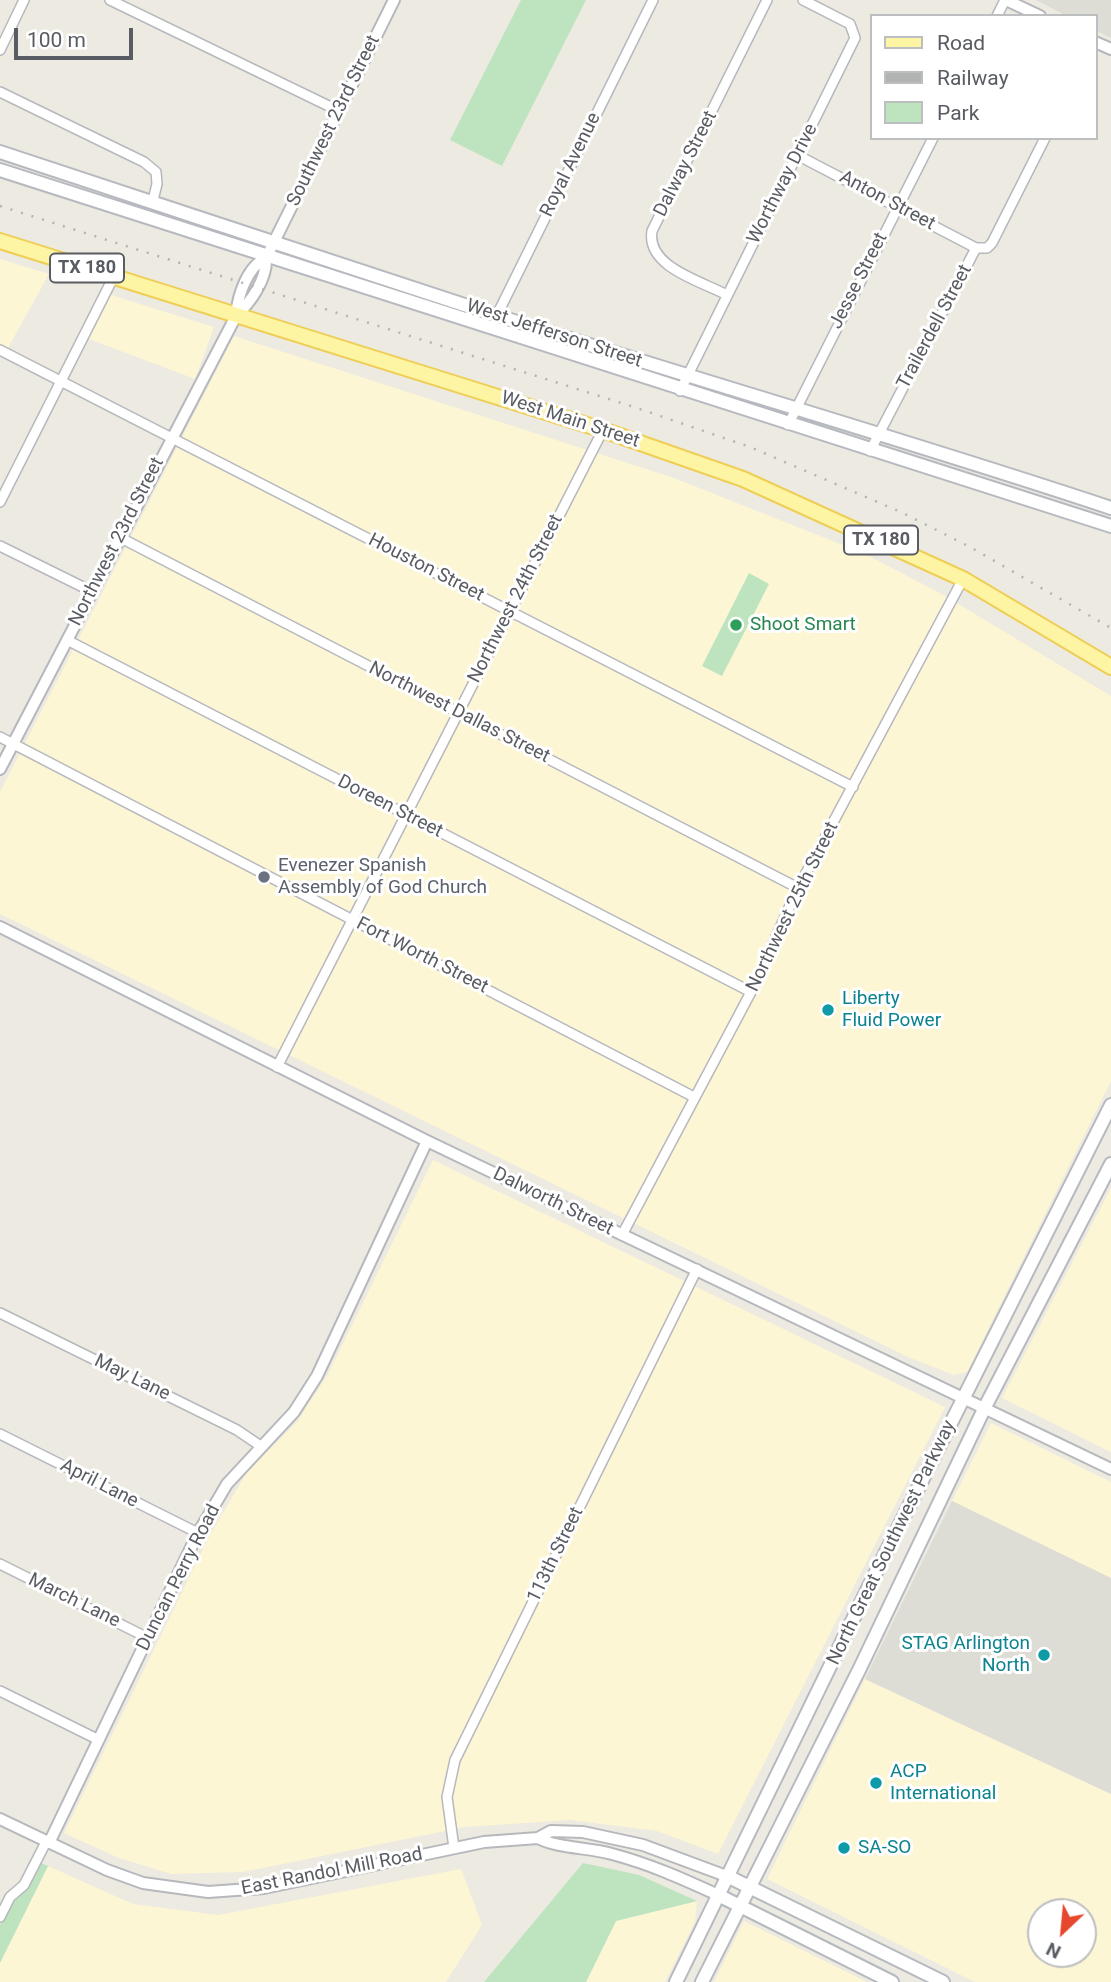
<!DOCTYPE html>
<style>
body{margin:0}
#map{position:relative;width:1111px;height:1982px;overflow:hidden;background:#eceae1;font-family:Roboto,sans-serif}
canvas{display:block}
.legend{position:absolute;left:870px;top:14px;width:228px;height:126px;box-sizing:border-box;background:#fff;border:2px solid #bdbec0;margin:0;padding:9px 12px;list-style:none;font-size:21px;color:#595c62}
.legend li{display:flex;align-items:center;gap:14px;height:35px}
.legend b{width:35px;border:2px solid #bdbec0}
.north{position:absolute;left:1027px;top:1898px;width:70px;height:70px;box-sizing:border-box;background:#fff;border:2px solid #bdbec0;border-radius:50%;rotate:206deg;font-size:19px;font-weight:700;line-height:28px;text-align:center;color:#595c62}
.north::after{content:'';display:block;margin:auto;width:24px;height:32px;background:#e6472d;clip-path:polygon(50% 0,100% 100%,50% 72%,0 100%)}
.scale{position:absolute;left:14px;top:28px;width:119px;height:32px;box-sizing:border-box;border:4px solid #595c62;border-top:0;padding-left:9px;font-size:21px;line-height:24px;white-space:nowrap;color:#595c62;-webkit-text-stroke:5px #fff;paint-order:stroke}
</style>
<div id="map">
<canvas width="1111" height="1982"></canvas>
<ul class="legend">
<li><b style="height:9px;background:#fef5a4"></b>Road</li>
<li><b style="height:9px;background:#b2b3b3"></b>Railway</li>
<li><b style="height:19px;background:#bde4bf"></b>Park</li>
</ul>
<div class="north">N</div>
<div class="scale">100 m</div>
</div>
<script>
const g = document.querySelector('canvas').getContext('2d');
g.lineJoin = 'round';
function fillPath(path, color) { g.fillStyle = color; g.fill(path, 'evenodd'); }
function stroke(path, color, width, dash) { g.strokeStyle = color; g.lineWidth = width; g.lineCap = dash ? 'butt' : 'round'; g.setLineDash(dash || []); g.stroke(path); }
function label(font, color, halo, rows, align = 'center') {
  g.font = font + ' Roboto,sans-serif'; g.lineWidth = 6; g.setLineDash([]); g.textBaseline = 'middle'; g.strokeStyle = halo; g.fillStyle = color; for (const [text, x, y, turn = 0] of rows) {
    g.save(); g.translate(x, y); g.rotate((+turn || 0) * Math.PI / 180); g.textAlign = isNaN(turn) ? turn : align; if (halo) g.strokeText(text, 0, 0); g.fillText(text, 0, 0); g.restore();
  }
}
const commercial = new Path2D(`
 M0 259 49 274 8 348 0 344Z
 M111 295 214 327 195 379 89 339Z
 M234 336 674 478 863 553 940 593 1111 696V1081L967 1372 954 1375 908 1357 0 914V792Z
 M433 1160 945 1407 718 1854 657 1831 570 1820 465 1827 243 1872 171 1874 119 1858 64 1833 210 1535 247 1472 296 1423 328 1374Z
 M1111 1188V1452L1002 1398Z
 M991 1423 1111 1482V1578L952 1501Z
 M865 1679 1111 1794V1982H975L767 1879ZM1041 1912H1083V1954H1041Z
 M48 1866 133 1904 218 1915 461 1869 482 1925 446 1982H0V1963Z
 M697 1901 695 1922 665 1982H586L616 1921Z
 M744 1921 867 1982H714Z`);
const industrial = new Path2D(`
 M1036 0H1111V38L1095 30V16H1067Z
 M952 1501 1111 1578V1794L865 1679Z`);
const green = new Path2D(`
 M521 0H586L502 166 450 140Z
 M749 573 769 584 722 676 702 666Z
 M38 1862 48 1866 0 1963V1925Z
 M583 1863 639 1875 697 1901 616 1921 586 1982H484Z`);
const minor = new Path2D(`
 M110 0 337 110
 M997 16 1005 0
 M0 50 24 0
 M0 92 144 162 156 172 157 184 153 200
 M797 155 976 248
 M727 295C701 281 646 267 652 231L767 0
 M495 319 653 0
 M0 350 853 787
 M680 391 855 38 850 24 803 0
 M788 425 933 138
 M870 451 976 248H987L992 243 1045 138
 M0 502 114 276
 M119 537 798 888
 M0 546 91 591
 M67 640 751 992
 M0 737 694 1097
 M277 1067 603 430
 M622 1235 751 992 798 888 963 579
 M0 1313 237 1430 262 1447
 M0 1434 198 1533
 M0 1564 148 1638
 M0 1691 99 1740
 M454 1848 447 1797 455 1760 697 1269
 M0 1917 10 1897 24 1885 46 1842`);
const tertiary = new Path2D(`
 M1006 0 1040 16
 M1095 42 1111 49
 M236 316C238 295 247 267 266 258
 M0 769 236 316C251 302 267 279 266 258L394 0
 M0 927 427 1141 1111 1469
 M0 1819 107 1870 143 1883 208 1892 264 1888 484 1842 538 1838 551 1831 583 1832 643 1845 729 1877
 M538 1838C560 1849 588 1847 612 1854 650 1864 683 1879 718 1895
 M49 1843 198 1533 227 1484 294 1412 317 1376 427 1141`);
const secondary = new Path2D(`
 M0 152C165 206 330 262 495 315 700 381 907 440 1111 508
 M0 170 1111 526
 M729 1877 943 1982
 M718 1895 892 1982
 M676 1982 877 1570 1111 1105
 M702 1982 860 1668 985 1407 1111 1164`);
const primary = new Path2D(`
 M0 241 603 430 743 479 963 579 1111 667`);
const rail = new Path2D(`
 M0 206 634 407 750 447 903 513 970 547 1111 628`);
const markers = [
 [736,625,7,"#2e9e5b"],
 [264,877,7,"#6b7280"],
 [828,1010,7,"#0f9aa8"],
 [1044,1655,7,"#0f9aa8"],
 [876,1783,7,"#0f9aa8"],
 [844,1848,7,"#0f9aa8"]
];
const shields = [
 [87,268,74],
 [881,540,74]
];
const shieldNames = [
 ["TX 180",87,268],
 ["TX 180",881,540]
];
const streetNames = [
 ["Southwest 23rd Street",334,121,-64],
 ["Dalway Street",686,164,-63],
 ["Royal Avenue",571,165,-64],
 ["Worthway Drive",783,184,-63],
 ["Anton Street",887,201,28],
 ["Jesse Street",859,281,-63],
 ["Trailerdell Street",935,327,-62],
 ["West Jefferson Street",554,334,18],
 ["West Main Street",570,420,18],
 ["Northwest 23rd Street",117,542,-63],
 ["Houston Street",426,568,27],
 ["Northwest 24th Street",516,599,-63],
 ["Northwest Dallas Street",459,713,27],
 ["Doreen Street",390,807,27],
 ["Northwest 25th Street",793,907,-64],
 ["Fort Worth Street",422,956,27],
 ["Dalworth Street",553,1202,26],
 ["May Lane",132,1378,26],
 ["April Lane",99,1484,27],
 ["North Great Southwest Parkway",892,1543,-64],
 ["113th Street",556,1555,-64],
 ["Duncan Perry Road",179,1578,-63],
 ["March Lane",74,1601,26],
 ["East Randol Mill Road",332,1872,-11]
];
const leisureNames = [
 ["Shoot Smart",750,625]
];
const worshipNames = [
 ["Evenezer Spanish",278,866],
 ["Assembly of God Church",278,888]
];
const cultureNames = [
 ["Liberty",842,999],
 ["Fluid Power",842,1021],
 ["STAG Arlington",1030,1644,"right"],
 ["North",1030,1666,"right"],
 ["ACP",890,1772],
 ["International",890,1794],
 ["SA-SO",858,1848]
];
fillPath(commercial, '#fdf6d5');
fillPath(industrial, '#dddcd5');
fillPath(green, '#bde4bf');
stroke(minor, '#b6b8bd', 12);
stroke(tertiary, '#b6b8bd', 14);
stroke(secondary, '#b6b9bf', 16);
stroke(primary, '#efce57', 18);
stroke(minor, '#fff', 9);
stroke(tertiary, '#fff', 10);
stroke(secondary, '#fff', 12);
stroke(primary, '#fef5a4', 14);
stroke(rail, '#b2b3b3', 2.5, [2, 9]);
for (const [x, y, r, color] of markers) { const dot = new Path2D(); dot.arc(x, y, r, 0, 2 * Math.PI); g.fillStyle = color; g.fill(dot); stroke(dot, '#fff', 2.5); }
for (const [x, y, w] of shields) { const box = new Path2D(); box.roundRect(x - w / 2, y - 14.5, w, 29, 5); g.fillStyle = '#fff'; g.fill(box); stroke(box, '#595c62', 2); }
label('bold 18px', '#595c62', null, shieldNames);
label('19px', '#595c62', '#fff', streetNames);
label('19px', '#27864d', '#fff', leisureNames, 'left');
label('19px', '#5b616d', '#fff', worshipNames, 'left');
label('19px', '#0d838f', '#fff', cultureNames, 'left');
</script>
